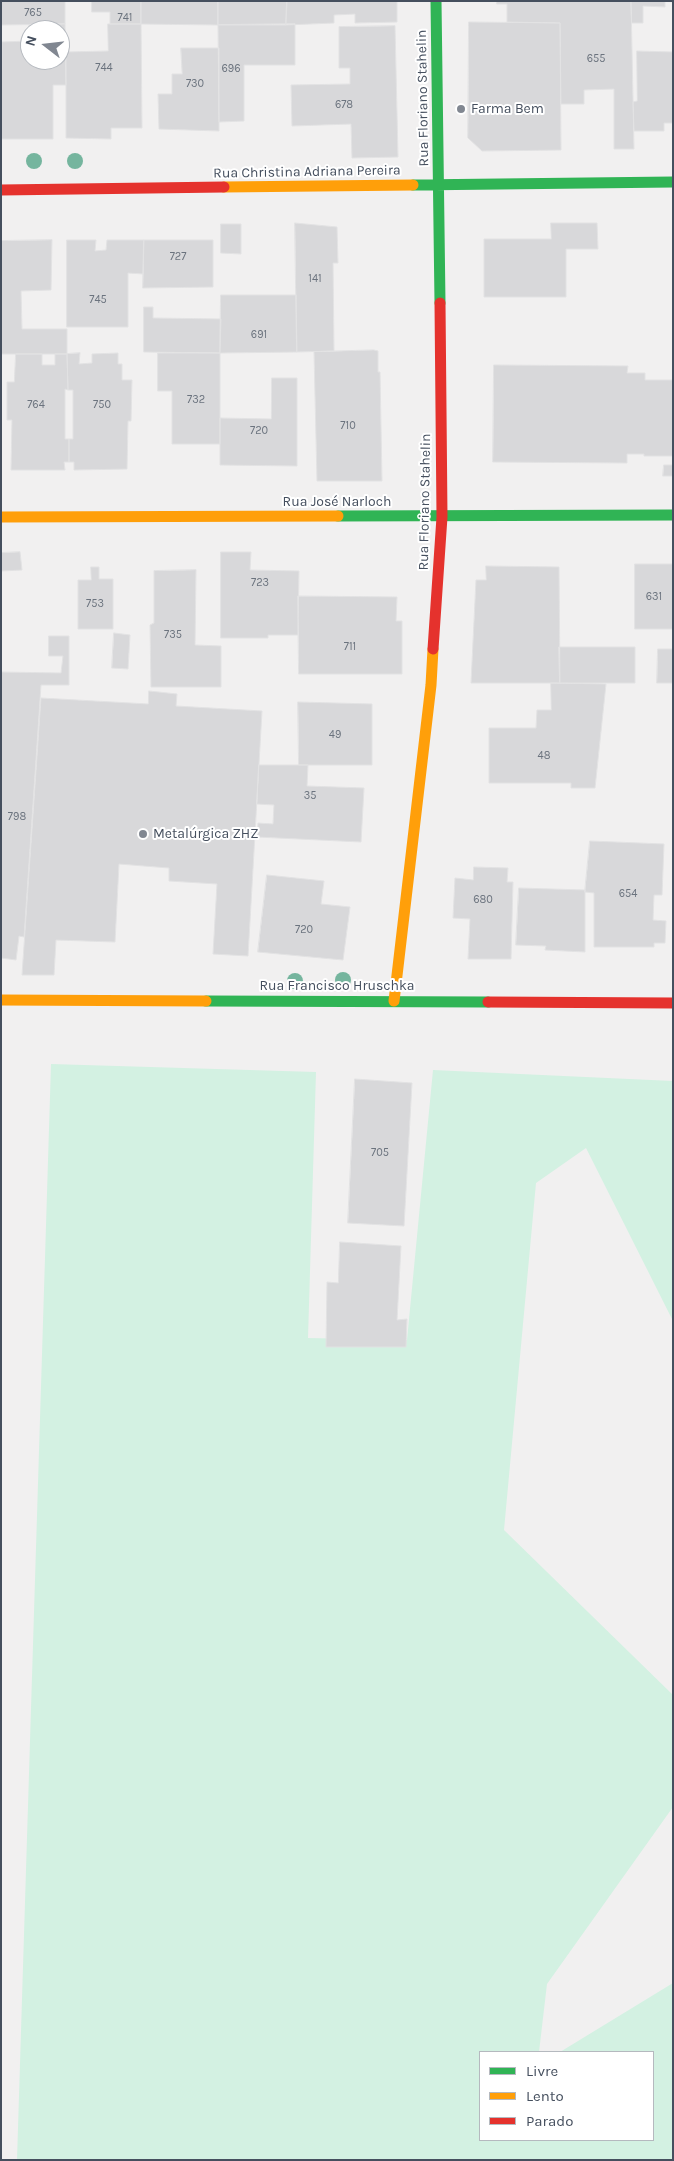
<!DOCTYPE html>
<meta charset="utf-8">
<style>
body{margin:0}
#map{position:relative;width:674px;height:2161px;overflow:hidden;background:#f1f0f0;font-family:Karla,sans-serif}
canvas{display:block}
.frame{position:absolute;inset:0;border:2px solid #454f5e;pointer-events:none}
.legend{position:absolute;left:479px;top:2051px;width:175px;height:90px;box-sizing:border-box;background:#fff;border:1px solid #b5b9bf;margin:0;padding:6px 9px;list-style:none;font-size:15px;color:#454f5e}
.legend li{display:flex;align-items:center;gap:10px;height:25px}
.legend b{width:25px;border:1px solid #b5b9bf}
.north{position:absolute;left:20px;top:20px;width:50px;height:50px;box-sizing:border-box;background:#fff;border:1px solid #b5b9bf;border-radius:50%;rotate:286deg;font-size:14px;font-weight:700;line-height:20px;text-align:center;color:#454f5e}
.north::after{content:'';display:block;margin:auto;width:18px;height:22px;background:#818791;clip-path:polygon(50% 0,100% 100%,50% 72%,0 100%)}
</style>
<div id="map">
<canvas width="674" height="2161"></canvas>
<div class="frame"></div>
<ul class="legend">
<li><b style="height:6px;background:#30b455"></b>Livre</li>
<li><b style="height:6px;background:#ff9f0a"></b>Lento</li>
<li><b style="height:6px;background:#e5322d"></b>Parado</li>
</ul>
<div class="north">N</div>
</div>
<script>
const g = document.querySelector('canvas').getContext('2d');
g.lineJoin = 'round';
function fillPath(path, color) { g.fillStyle = color; g.fill(path, 'evenodd'); }
function stroke(path, color, width, dash) { g.strokeStyle = color; g.lineWidth = width; g.lineCap = dash ? 'butt' : 'round'; g.setLineDash(dash || []); g.stroke(path); }
function label(font, color, halo, rows, align = 'center') {
  g.font = font + ' Karla,sans-serif'; g.lineWidth = 4; g.setLineDash([]); g.textBaseline = 'middle'; g.strokeStyle = halo; g.fillStyle = color; for (const [text, x, y, turn = 0] of rows) {
    g.save(); g.translate(x, y); g.rotate((+turn || 0) * Math.PI / 180); g.textAlign = isNaN(turn) ? turn : align; if (halo) g.strokeText(text, 0, 0); g.fillText(text, 0, 0); g.restore();
  }
}
const green = new Path2D(`
 M51 1064 316 1072 308 1338 407 1340 433 1070 673 1081V1321L586 1148 536 1183 504 1530 673 1695V1807L547 1984 539 2052H480V2140H653V2052H560L673 1983V2160H17Z`);
const building = new Path2D(`
 M1 1H65V24L1 25Z
 M92 1H141V24H110V12H92Z
 M141 1H218V25L141 24Z
 M218 1H287L286 25H218Z
 M287 1H397V22L355 23V14L334 15V23L286 25Z
 M497 1H631L634 149H614V89L584 90V104H561L560 23 507 22V4H497Z
 M631 1H673V2L665 1V7L643 6V23H632Z
 M469 22 560 23 561 150 482 151 468 138Z
 M65 24 66 85H53V139H1L2 42 29 41V25ZM30 30H60V60H30Z
 M108 24H141L142 128H111V139L66 138V52L108 51Z
 M295 24V65H244V121L219 122 218 25Z
 M395 26 398 157 352 158 351 124 292 126 291 85 350 84V68H339V27Z
 M181 48H219V131L159 129 158 94H172V74H182Z
 M637 51 673 52V123H664V131H634L633 102 637 101Z
 M295 223 337 227 338 263H333L334 351 297 352Z
 M551 223H597L598 249H566V297H484V239H551Z
 M221 224H241V254L221 253Z
 M52 240 51 290 21 291 22 329H67V354H1V241Z
 M67 240H96L95 251 106 250 107 240H144L143 274 128 273V327H67Z
 M144 240H213V287L143 288Z
 M221 295H296L297 352 220 353Z
 M144 307H153V318L221 319 220 353 144 352Z
 M374 350 378 351V372H380L382 481H317L314 352Z
 M80 353 79 364 92 363V354L118 353V364H122V380H132L131 421H128L127 469 74 470V462H69V439H73V390H68L67 354Z
 M158 353H220V444H172V391H158Z
 M16 354H42V365H55V354H67L68 390 65 389V439H69V462H64L65 470H11L12 420H7V382H14Z
 M494 365 628 366 627 373H645V380H673V456H644V454H627V463L493 462Z
 M272 378H297V466L220 465V418L271 419Z
 M664 465H673V476H663Z
 M20 552 22 570 1 571V553Z
 M221 552H251L250 570 299 571 298 635H268V638H221Z
 M635 564H673V629H635Z
 M486 566 559 567 560 683H471L476 580H486Z
 M91 567H99V579H113V629H78V580H91Z
 M196 570 195 645 221 646V687H151L150 625 154 623V571Z
 M298 596 397 597 396 621H402V674H299Z
 M114 633 130 635 128 669 112 668Z
 M49 636H69V685H41L24 937 19 936 16 960 1 958V672L61 673 63 656H49Z
 M559 647H635V683H560Z
 M658 649H673V683H657Z
 M551 683 606 684 595 788H571V783H489V728H536L537 710H551Z
 M149 691 177 694 176 706 262 711 248 956 213 954 217 884 169 881V868L119 864 115 942 56 940 54 975H22L41 698 148 704Z
 M298 702 372 704V765H299Z
 M259 765H308L307 786 364 788 361 842 257 837 258 823 273 824 274 805 257 804Z
 M590 841 664 844 662 895H654L653 920 666 921 665 943H654V947H594V893L585 892Z
 M474 867 508 868 507 882H513L511 959H468L470 919 453 918 455 878 473 880Z
 M267 875 324 881 321 904 350 907 343 960 258 952Z
 M519 888 585 890V952L545 950 546 946 516 945Z
 M355 1079 412 1083 404 1226 348 1223Z
 M340 1242 401 1246 397 1320 407 1319 406 1347H326L327 1282 338 1283Z`);
const fast = new Path2D(`
 M436 1 440 303
 M413 185 673 182
 M338 516 673 515
 M206 1001 488 1002`);
const slow = new Path2D(`
 M224 187 413 185
 M1 517 338 516
 M1 1000 206 1001
 M394 1001 431 685 433 649`);
const jam = new Path2D(`
 M1 190 224 187
 M433 649 442 517 440 303
 M488 1002 673 1003`);
const trees = [
 [34,161],
 [75,161],
 [343,980],
 [295,981]
];
const markers = [
 [461,109,5,"#818791"],
 [143,834,5,"#818791"]
];
const numberNames = [
 ["765",33,13],
 ["741",125,18],
 ["655",596,59],
 ["744",104,68],
 ["696",231,69],
 ["730",195,84],
 ["678",344,105],
 ["727",178,257],
 ["141",315,279],
 ["745",98,300],
 ["691",259,335],
 ["732",196,400],
 ["764",36,405],
 ["750",102,405],
 ["710",348,426],
 ["720",259,431],
 ["723",260,583],
 ["631",654,597],
 ["753",95,604],
 ["735",173,635],
 ["711",350,647],
 ["49",335,735],
 ["48",544,756],
 ["35",310,796],
 ["798",17,817],
 ["654",628,894],
 ["680",483,900],
 ["720",304,930],
 ["705",380,1153]
];
const streetNames = [
 ["Rua Floriano Stahelin",423,98,-91],
 ["Rua Christina Adriana Pereira",307,172,-1],
 ["Rua José Narloch",337,502],
 ["Rua Floriano Stahelin",425,502,-89],
 ["Rua Francisco Hruschka",337,986]
];
const poiNames = [
 ["Farma Bem",471,109],
 ["Metalúrgica ZHZ",153,834]
];
fillPath(green, '#d3f1e2');
fillPath(building, '#d8d8da');
stroke(building, '#e2e2e3', 1);
stroke(fast, '#30b455', 11);
stroke(slow, '#ff9f0a', 11);
stroke(jam, '#e5322d', 11);
g.fillStyle = '#75b59e';
for (const [x, y] of trees) { g.beginPath(); g.arc(x, y, 8, 0, 2 * Math.PI); g.fill(); }
for (const [x, y, r, color] of markers) { const dot = new Path2D(); dot.arc(x, y, r, 0, 2 * Math.PI); g.fillStyle = color; g.fill(dot); stroke(dot, '#fff', 2); }
label('11px', '#6b737e', null, numberNames);
label('14px', '#454f5e', '#fff', streetNames);
label('14px', '#454f5e', '#fff', poiNames, 'left');
</script>
